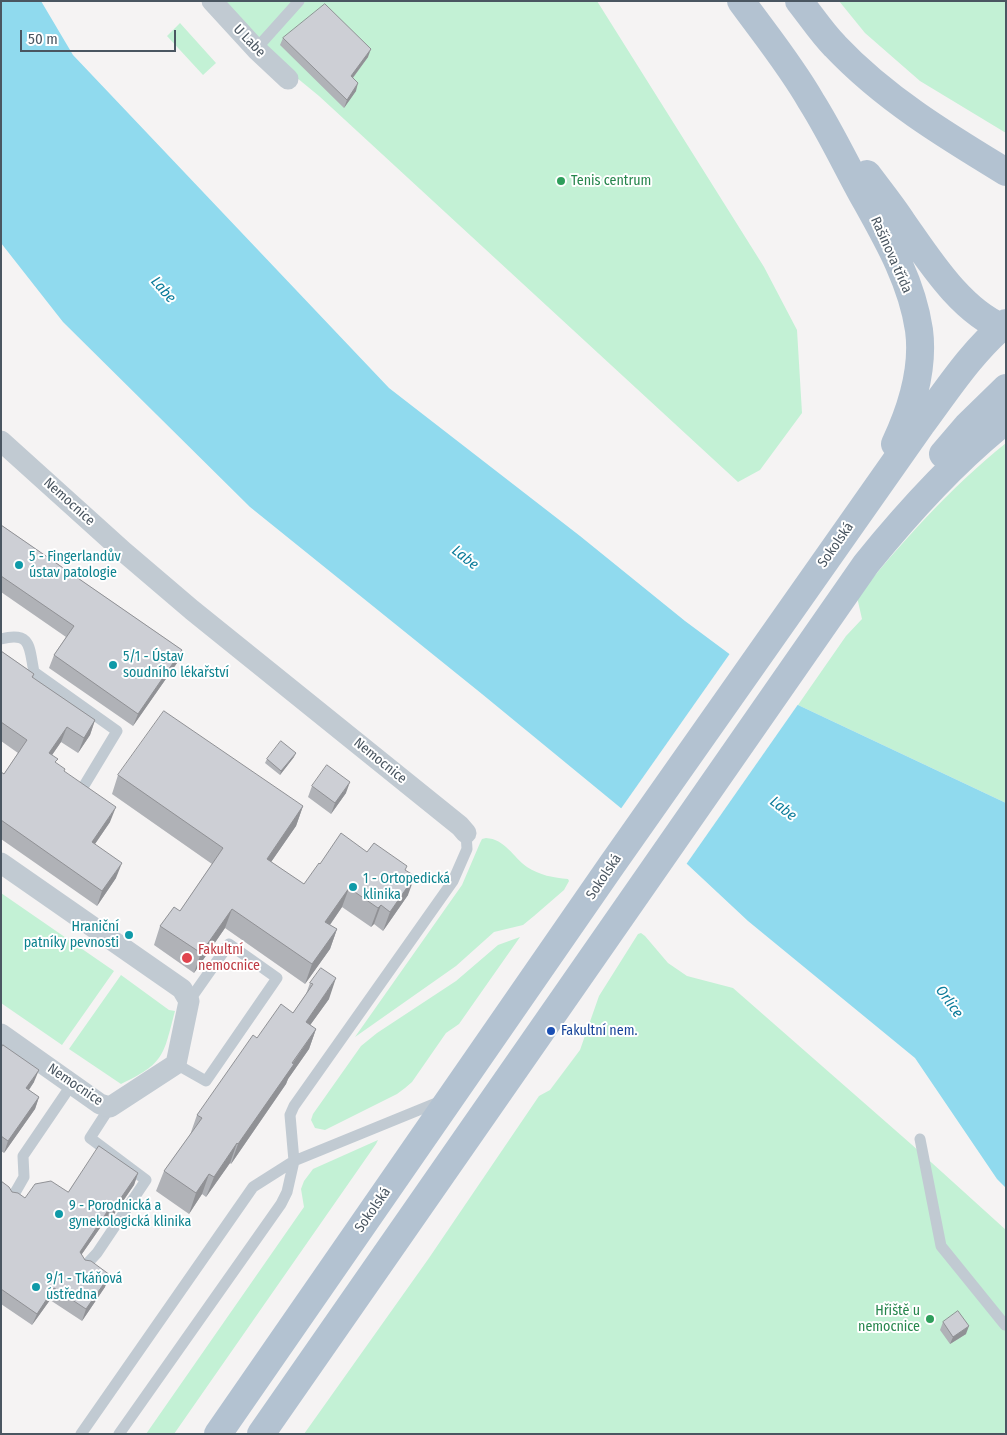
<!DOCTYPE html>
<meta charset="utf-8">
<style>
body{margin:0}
#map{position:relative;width:1007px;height:1435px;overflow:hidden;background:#f5f3f3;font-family:"Fira Sans Condensed",sans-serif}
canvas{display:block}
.frame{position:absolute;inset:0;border:2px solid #4a5661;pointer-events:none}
.scale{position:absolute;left:20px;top:30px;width:156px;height:22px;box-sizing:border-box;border:2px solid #4a5661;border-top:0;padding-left:6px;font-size:15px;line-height:18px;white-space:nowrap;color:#4a5661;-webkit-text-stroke:4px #fff;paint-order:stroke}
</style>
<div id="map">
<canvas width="1007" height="1435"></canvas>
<div class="frame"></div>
<div class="scale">50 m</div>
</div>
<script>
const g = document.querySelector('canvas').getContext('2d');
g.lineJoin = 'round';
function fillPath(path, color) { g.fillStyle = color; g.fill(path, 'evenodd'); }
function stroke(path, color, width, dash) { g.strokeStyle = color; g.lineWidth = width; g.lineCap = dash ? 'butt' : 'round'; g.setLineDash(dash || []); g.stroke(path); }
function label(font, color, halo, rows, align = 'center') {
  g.font = font + ' "Fira Sans Condensed",sans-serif'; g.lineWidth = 4; g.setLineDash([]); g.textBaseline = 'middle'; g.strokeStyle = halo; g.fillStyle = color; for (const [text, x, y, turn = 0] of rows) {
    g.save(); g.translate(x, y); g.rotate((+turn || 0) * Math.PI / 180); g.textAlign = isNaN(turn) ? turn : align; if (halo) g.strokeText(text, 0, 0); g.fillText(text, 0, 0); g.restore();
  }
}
const green = new Path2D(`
 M217 1H597L764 267 797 330 802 413 760 470 738 482 319 96 263 50Z
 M839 1H1006V133L920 81 865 33Z
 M180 23 216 63 203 75 167 36Z
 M1006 443V803L798 705 846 636 862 619 857 597C902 542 950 488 1006 443Z
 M486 838C505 839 513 857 527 867 539 875 554 878 568 879L569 881 564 890 534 916 523 925 494 932 456 966 355 1037 462 885 480 843 482 839Z
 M1 893 114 971 62 1045 1 1003Z
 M641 933 645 936 668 963 687 976 733 988 911 1144 1006 1230V1431L1003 1434H304L429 1258 539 1096 550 1090 580 1050 599 996 638 934Z
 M520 937 459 1024 446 1033 412 1082 405 1088 397 1094 325 1130 315 1128 311 1120 313 1114 361 1046 377 1033 456 981 498 945Z
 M121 975 169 1010 175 1011C163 1056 165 1063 121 1084L69 1049Z
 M378 1140 376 1144 174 1434H146L304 1207 301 1189 304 1181 313 1169Z`);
const water = new Path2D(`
 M1 1H41L73 55 389 388 580 536 685 621 798 705 1006 803V1188L997 1179 915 1058 748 921 687 864 622 809 482 694 250 507 63 322 1 243Z`);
const pier = new Path2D(`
 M731 652 799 703 685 866 620 810Z`);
const service = new Path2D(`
 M256 49 299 1
 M1 639C32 631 29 648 34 672L117 731 82 789
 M176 1064 206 1081 277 978 229 944 189 1001
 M920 1139 941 1246 1005 1325
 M12 1198 24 1177 23 1156 72 1084
 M85 1266 97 1253 146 1180 90 1138 110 1107
 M81 1434 253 1187 294 1161 290 1115 294 1106 453 881 467 849 466 833
 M119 1434 281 1204 287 1192 294 1161 441 1101`);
const minor = new Path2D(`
 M212 1 256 49 288 79
 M1 441 124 552 192 610 460 826 466 833
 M1 863 182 989 189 1001 176 1064 110 1107 100 1104 1 1034`);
const primary = new Path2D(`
 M741 1C765 34 791 66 811 101 830 131 845 163 862 194 886 237 912 281 919 330 924 368 911 410 895 444
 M799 1C811 16 822 33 835 46 884 98 945 135 1006 172
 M867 174C879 190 892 206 903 223 929 260 962 313 1006 329
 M943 454 967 426 1006 388
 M218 1434 611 866 921 425C947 390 972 351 1006 323
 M261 1434 866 564C908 512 953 462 1006 420`);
const wall = new Path2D(`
 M283 38 368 57 353 78 356 91 344 108 280 45Z
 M1 525 182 650 177 663 133 726 49 668 54 655 66 637 1 592Z
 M1 651 34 674 33 678 95 720 90 735 78 753 61 742 52 755 56 763 110 822 95 844 116 878 97 906 1 839V772L4 774 18 753 1 741Z
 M294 757 280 775 265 763 267 759Z
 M118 775 303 806 296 826 271 862 304 884 320 864 367 852 405 870 408 895 383 931 374 924 371 927 342 907 330 925 337 929 330 949 305 984 225 928 194 973 154 945 160 926 180 911 212 864 112 794Z
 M312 786 346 793 331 814 308 797Z
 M310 983 329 999 310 1025 316 1029 309 1049 288 1079 286 1084 231 1164 230 1163 206 1197 202 1194 189 1214 156 1191 164 1171 190 1135 197 1115 257 1038 293 1013 306 994Z
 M1 1048 34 1082 29 1090 39 1097 35 1109 4 1153 1 1151Z
 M138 1173 134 1185 110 1220 107 1218 81 1255 105 1287 82 1321 50 1300 32 1325 1 1304V1181L12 1192 25 1198 68 1192Z
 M943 1322 966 1334 950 1344 940 1330Z`);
const shadedWall = new Path2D(`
 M371 49 368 57 348 84 351 76Z
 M358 83 356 91 344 108 347 100Z
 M182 650 177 663 133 726 138 714Z
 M95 720 90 735 78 753 84 738Z
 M67 727 61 742 43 768 49 753Z
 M296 753 294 757 280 775 281 771Z
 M350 782 346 793 331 814 335 803Z
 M303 806 296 826 260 878 267 859Z
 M116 807 110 822 86 857 92 842Z
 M122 863 116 878 97 906 102 891Z
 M415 876 408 895 383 931 390 912Z
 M349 888 342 907 318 942 325 922Z
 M381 905 374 924 371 927 378 908Z
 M232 909 225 928 194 973 201 953Z
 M337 929 330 949 305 984 312 964Z
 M336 978 329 999 298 1042 306 1022Z
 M316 1029 309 1049 288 1079 286 1084 231 1164 238 1144Z
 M39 1070 34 1082 22 1100 26 1088Z
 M39 1097 35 1109 4 1153 8 1141Z
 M237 1143 230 1163 206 1197 214 1177Z
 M138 1173 134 1185 110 1220 114 1208Z
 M209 1174 202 1194 189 1214 196 1193Z
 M111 1206 107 1218 75 1264 80 1252Z
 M110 1275 105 1287 82 1321 86 1309Z
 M54 1288 50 1300 32 1325 37 1314Z
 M969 1326 966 1334 950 1344 953 1337Z`);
const building = new Path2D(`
 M325 4 371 49 351 76 358 83 347 100 283 38Z
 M1 525 182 650 138 714 54 655 74 626 1 576Z
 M1 651 34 674 32 677 95 720 84 738 67 727 49 753 58 759 55 762 65 769 64 771 116 807 92 842 122 863 102 891 1 820V772L4 774 27 740 1 722Z
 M164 711 303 806 267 859 304 884 319 863 320 864 341 833 367 852 374 843 407 866 405 870 415 876 390 912 381 905 378 908 349 888 325 922 337 929 312 964 232 909 201 953 160 926 174 907 180 911 223 848 118 775Z
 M281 741 296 753 281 771 267 759Z
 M327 765 350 782 335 803 312 786Z
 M321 968 336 978 306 1022 316 1029 292 1063 294 1064 238 1144 237 1143 214 1177 209 1174 196 1193 164 1171 202 1118 197 1115 253 1035 257 1038 281 1004 293 1013 313 984 310 983Z
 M3 1045 39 1070 26 1088 39 1097 8 1141 1 1136V1048Z
 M99 1146 138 1173 114 1208 111 1206 80 1252 85 1260 91 1261 110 1275 86 1309 54 1288 37 1314 1 1289V1181L9 1187 12 1192 18 1193 25 1198 35 1184 51 1181 68 1192Z
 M958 1311 969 1326 953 1337 943 1322Z`);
const markers = [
 [561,181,5,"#2e9e5b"],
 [19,565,5,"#0f9aa8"],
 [113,665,5,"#0f9aa8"],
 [353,887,5,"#0f9aa8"],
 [129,935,5,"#0f9aa8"],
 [187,958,6,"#e0444e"],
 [551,1031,5,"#1a4fb4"],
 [59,1214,5,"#0f9aa8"],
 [36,1287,5,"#0f9aa8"],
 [930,1319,5,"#2e9e5b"]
];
const streetNames = [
 ["U Labe",249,41,46],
 ["Rašínova třída",891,255,66],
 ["Nemocnice",69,502,42],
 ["Sokolská",836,545,-55],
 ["Nemocnice",380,761,39],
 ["Sokolská",604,877,-56],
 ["Nemocnice",75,1085,34],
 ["Sokolská",373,1210,-55]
];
const leisureNames = [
 ["Tenis centrum",571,181],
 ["Hřiště u",920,1311,"right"],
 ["nemocnice",920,1327,"right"]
];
const cultureNames = [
 ["5 - Fingerlandův",29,557],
 ["ústav patologie",29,573],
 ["5/1 - Ústav",123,657],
 ["soudního lékařství",123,673],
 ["1 - Ortopedická",363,879],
 ["klinika",363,895],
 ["Hraniční",119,927,"right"],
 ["patníky pevnosti",119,943,"right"],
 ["9 - Porodnická a",69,1206],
 ["gynekologická klinika",69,1222],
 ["9/1 - Tkáňová",46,1279],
 ["ústředna",46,1295]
];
const healthNames = [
 ["Fakultní",198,950],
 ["nemocnice",198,966]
];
const transitNames = [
 ["Fakultní nem.",561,1031]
];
const waterNames = [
 ["Labe",163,290,49],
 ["Labe",465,558,38],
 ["Labe",783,809,38],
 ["Orlice",949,1002,54]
];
fillPath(green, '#c3f1d5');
fillPath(water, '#90daee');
fillPath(pier, '#f5f3f3');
stroke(service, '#c1cad2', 11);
stroke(minor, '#c1cad2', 21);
stroke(primary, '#b3c2d1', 28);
fillPath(wall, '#b0b2b7');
fillPath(shadedWall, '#909195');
fillPath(building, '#cdcfd5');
stroke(building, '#909195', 1);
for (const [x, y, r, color] of markers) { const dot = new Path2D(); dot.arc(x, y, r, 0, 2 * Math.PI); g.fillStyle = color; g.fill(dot); stroke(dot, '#fff', 2); }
label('14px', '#4a5661', '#fff', streetNames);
label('14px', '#27864d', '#fff', leisureNames, 'left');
label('14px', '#0d838f', '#fff', cultureNames, 'left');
label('14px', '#be3a42', '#fff', healthNames, 'left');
label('14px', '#164399', '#fff', transitNames, 'left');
label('italic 15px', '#0c7c9b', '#fff', waterNames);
</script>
